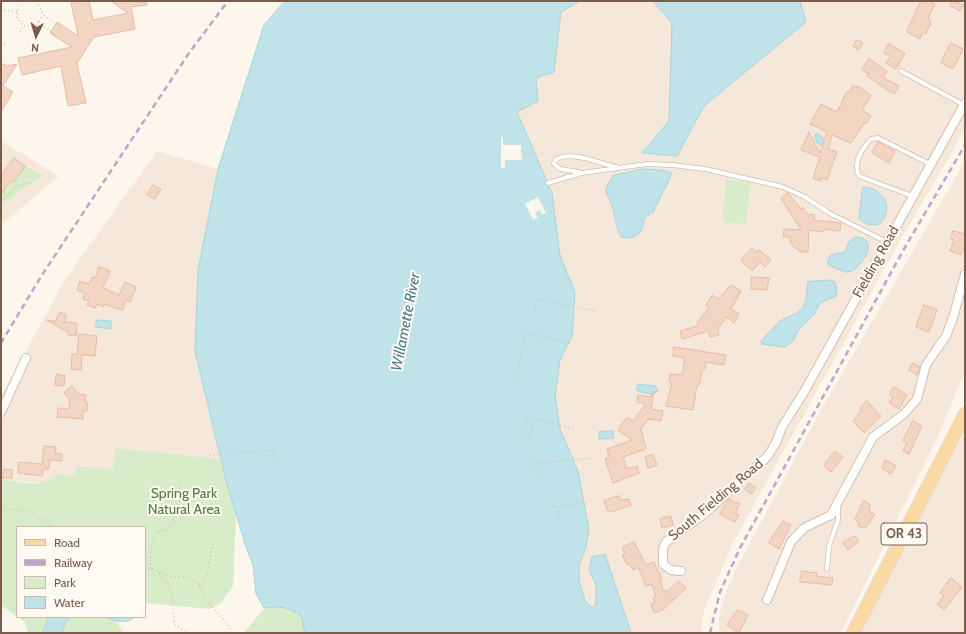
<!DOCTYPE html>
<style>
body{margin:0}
#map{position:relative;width:966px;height:634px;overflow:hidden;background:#fdf6ec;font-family:Cabin,sans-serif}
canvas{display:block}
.frame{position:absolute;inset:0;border:2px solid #7a5c4d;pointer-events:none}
.legend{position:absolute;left:16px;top:526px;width:130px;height:92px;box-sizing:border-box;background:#fffaf3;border:1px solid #cabbb1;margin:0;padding:5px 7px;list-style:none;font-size:12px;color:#7a5c4d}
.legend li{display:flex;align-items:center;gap:8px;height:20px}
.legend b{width:20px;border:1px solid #cabbb1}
.north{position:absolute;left:16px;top:16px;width:40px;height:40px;-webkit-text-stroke:3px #fffaf3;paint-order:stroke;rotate:185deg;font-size:11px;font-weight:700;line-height:16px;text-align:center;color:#7a5c4d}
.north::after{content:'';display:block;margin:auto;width:14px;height:18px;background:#7a5c4d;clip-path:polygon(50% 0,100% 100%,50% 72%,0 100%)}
</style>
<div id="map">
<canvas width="966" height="634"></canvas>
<div class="frame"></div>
<ul class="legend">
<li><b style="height:5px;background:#fbd9a5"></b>Road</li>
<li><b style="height:5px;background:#b9a8c9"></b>Railway</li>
<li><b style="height:11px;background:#d8ecc9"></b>Park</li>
<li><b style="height:11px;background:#bfe3e8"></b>Water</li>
</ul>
<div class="north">N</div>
</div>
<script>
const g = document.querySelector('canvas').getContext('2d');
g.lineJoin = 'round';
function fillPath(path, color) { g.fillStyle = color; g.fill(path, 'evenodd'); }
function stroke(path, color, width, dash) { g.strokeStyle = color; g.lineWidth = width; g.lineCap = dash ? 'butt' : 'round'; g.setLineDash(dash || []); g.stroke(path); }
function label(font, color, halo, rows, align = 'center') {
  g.font = font + ' Cabin,sans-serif'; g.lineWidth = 4; g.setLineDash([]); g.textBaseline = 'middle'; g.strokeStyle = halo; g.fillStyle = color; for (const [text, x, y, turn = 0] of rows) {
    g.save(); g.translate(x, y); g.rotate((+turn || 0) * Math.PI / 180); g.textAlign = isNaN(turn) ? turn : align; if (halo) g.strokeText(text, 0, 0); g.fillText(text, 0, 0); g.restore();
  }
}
const residential = new Path2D(`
 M580 1H653L672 23 669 121 642 152 677 156 704 106 806 22 800 1H965V130L897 246 733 543 704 611 701 633H631L627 624 589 570 596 585V604L592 608 585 601 579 580V565L586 547 578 471 560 429 555 396 560 360 572 336 575 292 560 255 552 193 516 112 538 101 536 78 554 72 561 11Z
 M1 141 59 176 1 225Z
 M157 151 218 169 198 270 195 351 220 459 115 448 113 469 74 487 1 479V397L62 284Z
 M965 161V372L937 439 841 633H719V616L727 590 736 569 822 408Z
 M965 431V633H860L891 572Z`);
const green = new Path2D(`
 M25 166 43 175C31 185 10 196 1 207V194L11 180 14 182Z
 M726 179 750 184 746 224 723 222Z
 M115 448 220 459 236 515 233 586 221 603 210 609 145 603V527H17V617L1 605V479C11 480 31 485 39 483 56 479 55 469 75 477L76 466 113 469Z
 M275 605 288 608 302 615 305 633H244L264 608Z
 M18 617H49L43 633H28L25 622Z
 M72 617C85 617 107 613 116 622 119 624 121 630 123 633H62L66 621Z`);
const water = new Path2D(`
 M285 1H580L561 12 554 72 536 78 538 101 517 112 552 193 560 255 575 292 572 336 560 360 555 396 560 429 578 471 589 530 586 547 579 565V580L585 601 592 608 596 604V585L589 570 592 557 605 554 631 633H305L301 615C288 608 279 605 264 608L256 594 253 565 246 547 226 481 195 351 198 270 218 169 264 25Z
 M653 1H800L806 22 704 106 677 156 642 153 669 121 672 23Z
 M816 134H818L825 140 821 145 817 143 815 137Z
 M643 169 662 170 671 173 670 178 653 212 644 218C644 232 636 241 621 237 617 230 614 213 612 206 611 201 606 196 606 191 606 185 610 181 613 176Z
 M863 187C884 188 896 210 878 225L866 224 859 219Z
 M856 237C883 239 859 270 849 272 844 273 834 267 828 265V260L831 255 845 252 849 242Z
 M828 280 835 282 837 290 836 296 820 303 814 314 799 329 793 341 785 347 762 344 761 341 780 321 797 313 803 307 806 299 808 282Z
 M97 320 111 321V329L96 327Z
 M638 384 655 386 658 391C653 396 643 393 637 390Z
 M613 431V438L599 439V432Z
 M49 617H72L66 621 62 633H43Z
 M104 617H135C124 625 116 621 104 617Z`);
const pier = new Path2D(`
 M501 137H503V145H521L522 160H505V168H501Z
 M538 197 546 213 542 215 540 210 535 213 538 218 533 220 525 204Z`);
const building = new Path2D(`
 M71 1H89L93 20 128 13 111 1H146L147 5 131 7 135 29 94 37 77 63 86 103 68 106 61 66 22 75 18 58 72 47 50 33 57 22 78 36Z
 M921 1H929L935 4 928 18 931 20 930 25 926 34 923 33 920 39 907 32Z
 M952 1 964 5 960 11 950 6Z
 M857 40 863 43 859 50 853 46Z
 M951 43 963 49 953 69 941 63Z
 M889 44 905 53 896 69 886 63 891 56 884 53Z
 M869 59 887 71 883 78 899 86 894 94 867 76 869 74 862 70Z
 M4 64 7 66 17 64 3 86 13 92 1 112V68Z
 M853 86 857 88 858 86 871 95 862 110 871 116 866 124 864 123 851 143 832 135 828 149 837 152 827 180 821 178 820 181 813 178 820 157 801 150 809 132 820 153 827 132 810 124 821 104 837 112 847 91 849 92Z
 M878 142 895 151 889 163 872 153Z
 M14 158 25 166 14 182 11 180 1 194V176Z
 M153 185 161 189 155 199 147 195Z
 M788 193 801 209 803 207 807 214 814 215V220L841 223 840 231 824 229 823 232 809 230 808 252H800L799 249 795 248 790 242V237H783L784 229 801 230 781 198Z
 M953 231 965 234V247L961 255 950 251 954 240 951 239Z
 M752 248 756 252 759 250 771 260 765 267 760 262 752 271 741 261Z
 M99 267 110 271 103 288 119 295 125 282 136 287 130 302 126 300 122 310 104 304 103 307 97 304 95 308 87 305 89 301 83 299 85 293 77 290 80 281 89 284 92 277 95 278Z
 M752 277 769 278 767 290 751 289Z
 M731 285 741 291 731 309 739 314 734 323 726 317 718 329 719 335 710 337 708 331 682 339 680 331 698 326 697 323 709 307 706 305 712 295 718 299Z
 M924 305 937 310 929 332 916 327Z
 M60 312 67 316 64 322 77 323 76 336 68 335V332L46 320 55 321Z
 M79 334 97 336 95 356 82 355 81 370 71 369 72 354H77Z
 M674 347 726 355 724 365 706 362 705 369 702 371 699 385H697L693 410 666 406 672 383 669 382 670 374 682 375 685 358 673 356Z
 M913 363 920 367 917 375 909 370Z
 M57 374 65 376 64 386 55 385Z
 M72 386 78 394 86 395 85 402 88 403 87 411H83V419L57 417 58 408 69 409 70 400 64 393Z
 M894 387 907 395 899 409 889 403 893 397 890 395Z
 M654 391 651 409 663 411 661 421 648 419 641 429 646 449 623 457 627 469 637 466 639 473 613 483 605 459 609 457 607 449 632 440 618 430 627 417 633 421 646 404 637 402 638 395 650 397Z
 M867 401 881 416 864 433 853 421 862 410 860 409Z
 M913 421 922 426 909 454 903 451 907 443 903 441Z
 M44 446 56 447 55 453 62 454V461L50 460 49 469H43L42 476 18 473 19 462 42 464Z
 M835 451 843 457 831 472 824 466Z
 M653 455 657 465 648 468 645 457Z
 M886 460 896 466 891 474 882 468Z
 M4 469 12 470V478H3Z
 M749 483 756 488 752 494 745 490Z
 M619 496 620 500 629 499 631 505 611 512 607 510 604 501Z
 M729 499 740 504 735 513 739 515 735 522 720 514Z
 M864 501 870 504 869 511 875 514 865 528H863L858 526 859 522 855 520Z
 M671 516 673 525 662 528 660 519Z
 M783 521 791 525 779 549 769 543Z
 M855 536 859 541 848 550 843 543Z
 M634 542 646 565 654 562 662 580H660L663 591 666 590 667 593 678 581 686 588 663 610 654 613 651 604 655 603 653 598 656 597 652 584 646 586 638 567 633 570 630 564 627 565 622 555 625 554 622 548Z
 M802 571 817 573 816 576 833 578 832 585 800 582Z
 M951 578 962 587 944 610 937 604 944 596 940 593Z
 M738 610 748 615 739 633 727 625Z`);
const path = new Path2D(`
 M19 1 17 17 23 26
 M37 1 43 15 61 27
 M4 10 18 12
 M38 22 56 35
 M20 32 23 26 36 25 43 15
 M1 46 7 42
 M521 152 543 154
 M1 202 18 185 33 183
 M544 209 557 204
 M535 309 536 299 595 311
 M516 377 526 333 572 344
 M521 433 526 417 575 429
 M529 437 534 420
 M209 455 274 450 276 460
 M537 476 535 463 591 458
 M553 506 557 507
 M1 512C13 505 44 514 50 527
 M560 523 557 507 588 502
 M145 566C154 570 164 575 174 577 179 577 185 576 189 578 201 582 202 591 207 599 213 611 226 620 233 633
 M151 569 150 553 156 533 168 530C180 508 182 499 178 475
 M159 573 169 584 172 594 174 622 176 626 187 633
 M199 585C214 574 206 556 215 541`);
const lane = new Path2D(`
 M901 71 964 105
 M579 172 560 169 554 164 555 160C571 150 598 163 616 167
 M548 183 582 173 647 164 672 165 705 169 783 187 805 197 829 213 887 242
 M912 196 859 176C853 162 861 150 871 139L878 138 930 164
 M827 569 829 546 838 520V506`);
const street = new Path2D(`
 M1 412 26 358
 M681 571 671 570 663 564V549L666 542 704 514 767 457 776 443 782 427 804 392 965 103
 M767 600 791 542 804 528 831 515 873 437 904 414 917 399 926 365 946 336 953 318 965 274`);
const primary = new Path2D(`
 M853 633 965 414`);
const rail = new Path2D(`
 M1 343 42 275 189 53 228 1
 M710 633 720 592 740 548 904 249 965 145`);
const shields = [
 [904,534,46]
];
const shieldNames = [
 ["OR 43",904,534]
];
const streetNames = [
 ["Fielding Road",876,262,-61],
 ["South Fielding Road",716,500,-40]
];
const parkNames = [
 ["Spring Park",184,494],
 ["Natural Area",184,510]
];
const waterNames = [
 ["Willamette River",406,322,-79]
];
fillPath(residential, '#f5e8da');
fillPath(green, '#d8ecc9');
fillPath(water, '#bfe3e8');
stroke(water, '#a5d3da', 1);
fillPath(pier, '#fdf6ec');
fillPath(building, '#f3d5c3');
stroke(building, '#e6bba3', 1);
stroke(lane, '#d1beb0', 5.5);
stroke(street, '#d1beb0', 10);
stroke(primary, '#dad1cd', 14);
stroke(path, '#d9b8a5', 1.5, [1, 3]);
stroke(lane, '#fff', 4);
stroke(street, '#fff', 8);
stroke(primary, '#fbd9a5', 13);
stroke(rail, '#b9a8c9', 2.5, [6, 4]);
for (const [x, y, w] of shields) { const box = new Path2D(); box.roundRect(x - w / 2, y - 11, w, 22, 3); g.fillStyle = '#fffaf3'; g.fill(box); stroke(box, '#7a5c4d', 1); }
label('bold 13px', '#7a5c4d', null, shieldNames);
label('14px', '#7a5c4d', '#fffaf3', streetNames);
label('14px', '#537a41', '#fffaf3', parkNames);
label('italic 15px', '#437c86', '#fffaf3', waterNames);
</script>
